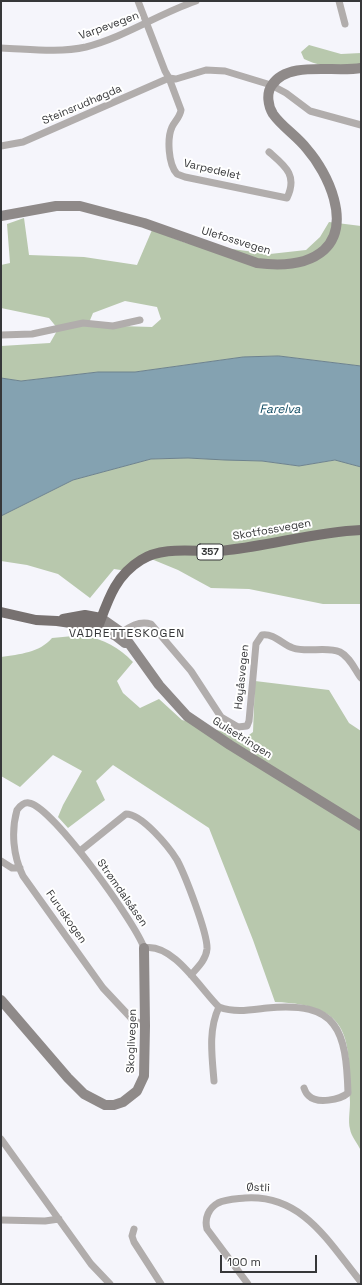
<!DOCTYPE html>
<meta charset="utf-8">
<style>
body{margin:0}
#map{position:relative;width:362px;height:1285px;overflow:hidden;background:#f5f5fb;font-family:"Space Grotesk",sans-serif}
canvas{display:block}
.frame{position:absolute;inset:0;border:2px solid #363739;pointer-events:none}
.scale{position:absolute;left:220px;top:1255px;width:97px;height:18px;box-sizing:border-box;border:2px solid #363739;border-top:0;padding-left:5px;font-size:12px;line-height:14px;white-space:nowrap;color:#363739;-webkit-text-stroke:3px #fff;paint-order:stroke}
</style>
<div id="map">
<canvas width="362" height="1285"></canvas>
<div class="frame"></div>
<div class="scale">100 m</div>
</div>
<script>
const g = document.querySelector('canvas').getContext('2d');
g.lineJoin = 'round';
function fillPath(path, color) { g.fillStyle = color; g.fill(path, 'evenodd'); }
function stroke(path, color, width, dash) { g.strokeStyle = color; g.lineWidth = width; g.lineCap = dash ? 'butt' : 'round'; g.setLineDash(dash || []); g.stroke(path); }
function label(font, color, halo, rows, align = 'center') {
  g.font = font + ' "Space Grotesk",sans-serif'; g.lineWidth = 4; g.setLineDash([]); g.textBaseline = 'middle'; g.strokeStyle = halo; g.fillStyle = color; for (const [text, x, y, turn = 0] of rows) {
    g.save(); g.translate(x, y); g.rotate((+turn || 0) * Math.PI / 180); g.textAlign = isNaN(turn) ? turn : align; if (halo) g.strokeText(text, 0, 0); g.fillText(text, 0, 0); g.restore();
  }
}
const forest = new Path2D(`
 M309 45 341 54 361 53V64C342 68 322 68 304 59L301 52Z
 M24 218 29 255 84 257 137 265 152 230 186 243 270 254 306 250 320 237 329 222 361 226V366L279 356 243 357 135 372H98L21 381 1 378V346L50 343 58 329 49 318 1 308V265L10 263 7 224ZM125 301 157 307 161 319 152 327 88 325 93 313Z
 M188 458 262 461 299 466 336 460 361 467V604H323L249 589 211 588 178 570 144 556 127 571 114 569 90 598 58 574 27 565 1 561V516L73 480 151 459Z
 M84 635C104 640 119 647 133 662L117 681 123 693 140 708 159 699 182 720 245 738 253 732 255 681 329 690 349 723 361 731V1151C358 1144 351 1136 350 1129 348 1121 350 1111 350 1102 349 1037 352 1005 275 1002L253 940 209 828 113 765 96 781 105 800 68 828 58 817 63 805 82 771 53 755 20 787 1 776V657C20 654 39 653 52 638Z`);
const water = new Path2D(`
 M279 356 361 366V467L335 460 299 466 262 461 225 460 188 458 151 459 73 480 1 516V378L21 381 98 372H135L243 357Z`);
const street = new Path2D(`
 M138 1 165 71 169 78 176 79 206 70 225 71 271 85 286 93 310 111 361 125
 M339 1 345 24
 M1 48C29 49 59 53 86 47 125 37 158 14 196 1
 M1 146 23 142 169 78 181 110C180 117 175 121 172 127 167 138 168 164 177 174L185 177 287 198C298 175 285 166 269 152
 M1 335 32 334 83 323 113 326 140 320
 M118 635C128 628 138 620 151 624L191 671 221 717 238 727 247 726 249 721 256 644 262 635C274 633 283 645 293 648 308 653 326 646 340 652 350 657 355 670 361 678
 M80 851 126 814C142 814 169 847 177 860 185 875 208 934 207 949 206 960 197 968 191 975
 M1 861 12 868H20
 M219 1007C235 1013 250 1010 267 1008 338 1001 346 1030 348 1093 340 1100 317 1104 309 1096 306 1094 305 1091 304 1088
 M145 1026 133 1020 103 988 23 876C13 856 11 831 17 810 20 806 24 802 29 803 52 806 137 925 144 948 173 942 201 990 219 1007 208 1030 212 1056 214 1081
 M1 1139 91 1264 110 1284
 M1 1220 45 1221 59 1219
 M134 1229 132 1236 134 1242 161 1284
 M248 1284 207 1229C204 1218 209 1208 218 1203 226 1199 237 1199 245 1198 303 1194 329 1243 361 1282`);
const secondary = new Path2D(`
 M1 216 56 206H80L144 223 257 263C280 266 306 266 324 250 352 224 328 173 307 149 297 136 282 127 273 114 268 106 266 93 272 85 288 60 335 73 361 68
 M101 618 121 632 159 685 187 716 230 745 361 826
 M98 627 116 636 125 643
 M1 1000 68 1078 84 1094 105 1105H114L123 1102 137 1091 144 1076 145 1026 144 948`);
const primary = new Path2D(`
 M1 612 36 620 57 621 98 627C108 600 115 576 141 560 166 544 201 554 228 550 273 545 316 532 361 530
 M63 619 85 615 101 618`);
const shields = [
 [210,552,26]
];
const shieldNames = [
 ["357",210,552]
];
const streetNames = [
 ["Varpevegen",109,26,-20],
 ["Steinsrudhøgda",82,105,-23],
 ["Varpedelet",212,170,13],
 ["Ulefossvegen",236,241,17],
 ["Skotfossvegen",272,530,-10],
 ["Høyåsvegen",242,677,-84],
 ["Gulsetringen",242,738,32],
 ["Strømdalsåsen",122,893,55],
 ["Furuskogen",66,917,55],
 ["Skoglivegen",132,1041,-88],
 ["Østli",258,1188,2]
];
const waterNames = [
 ["Farelva",280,410]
];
const neighbourhoodNames = [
 ["VADRETTESKOGEN",127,634]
];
fillPath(forest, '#b8c8ad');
fillPath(water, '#84a2b1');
stroke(water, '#6d828d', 1);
stroke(street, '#b1adac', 7);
stroke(secondary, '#8f8a89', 10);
stroke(primary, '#777170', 10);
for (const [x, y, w] of shields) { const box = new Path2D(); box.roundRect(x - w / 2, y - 8, w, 16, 3); g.fillStyle = '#fff'; g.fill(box); stroke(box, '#363739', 1); }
label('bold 10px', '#363739', null, shieldNames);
label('11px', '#363739', '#fff', streetNames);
label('italic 12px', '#114c64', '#fff', waterNames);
g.letterSpacing = '1px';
label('12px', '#363739', '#fff', neighbourhoodNames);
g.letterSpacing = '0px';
</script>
